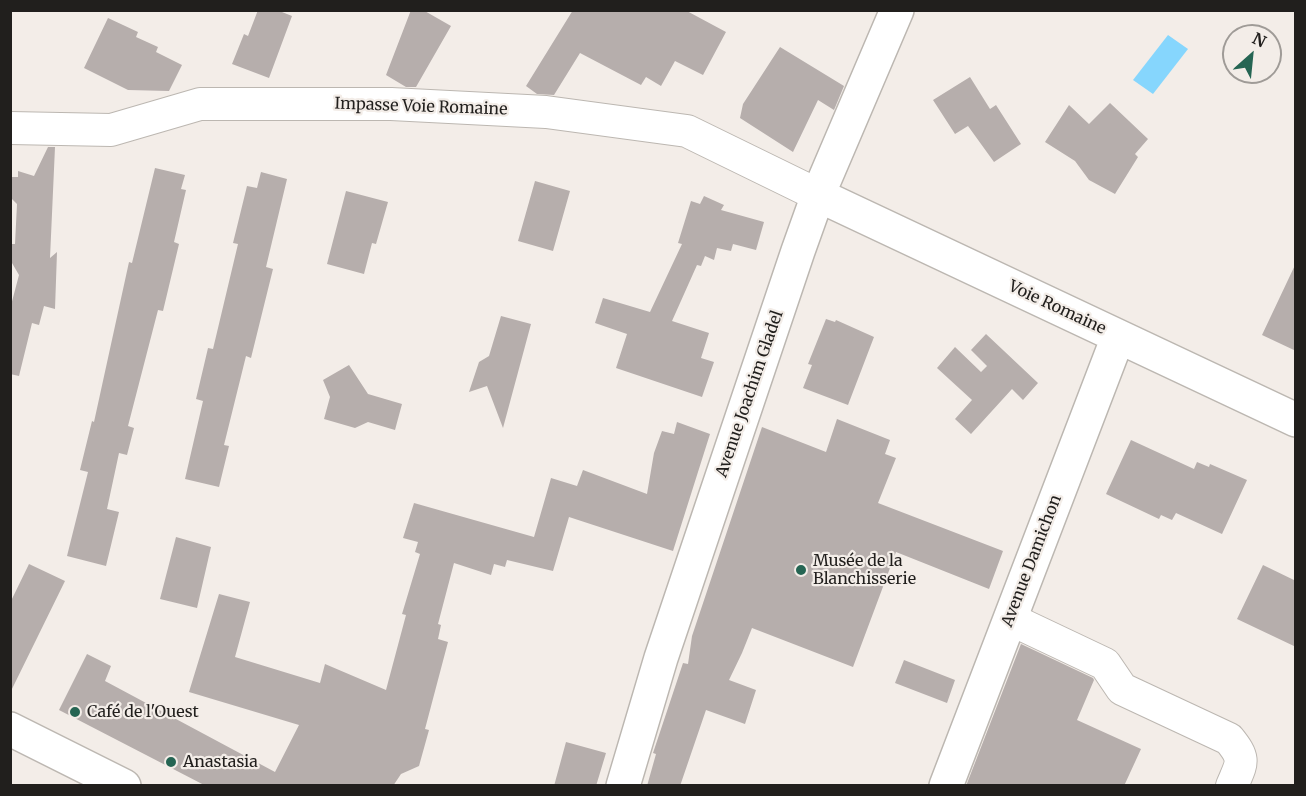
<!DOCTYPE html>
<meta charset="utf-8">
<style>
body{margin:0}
#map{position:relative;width:1306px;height:796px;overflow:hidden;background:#f3ede8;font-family:Merriweather,serif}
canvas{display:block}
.frame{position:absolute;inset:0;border:12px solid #211f1d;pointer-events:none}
.north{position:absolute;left:1222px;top:24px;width:60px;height:60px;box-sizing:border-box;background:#f3ede8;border:2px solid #9f9b97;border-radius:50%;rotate:27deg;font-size:16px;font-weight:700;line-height:24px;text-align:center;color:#211f1d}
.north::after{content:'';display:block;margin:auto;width:21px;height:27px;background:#256553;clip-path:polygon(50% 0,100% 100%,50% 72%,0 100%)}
</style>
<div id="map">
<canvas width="1306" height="796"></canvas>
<div class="frame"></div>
<div class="north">N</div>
</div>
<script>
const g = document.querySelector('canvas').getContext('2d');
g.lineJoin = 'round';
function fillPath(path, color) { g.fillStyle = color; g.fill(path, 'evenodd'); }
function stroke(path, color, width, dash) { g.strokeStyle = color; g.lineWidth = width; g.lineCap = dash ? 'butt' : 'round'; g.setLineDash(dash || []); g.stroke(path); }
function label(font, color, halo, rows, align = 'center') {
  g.font = font + ' Merriweather,serif'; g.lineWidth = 4.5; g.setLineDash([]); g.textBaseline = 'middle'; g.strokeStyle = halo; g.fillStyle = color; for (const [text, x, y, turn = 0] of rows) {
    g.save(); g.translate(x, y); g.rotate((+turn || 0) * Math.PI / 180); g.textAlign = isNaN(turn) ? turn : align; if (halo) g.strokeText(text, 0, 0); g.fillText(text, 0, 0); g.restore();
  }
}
const water = new Path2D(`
 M1168 35 1188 49 1153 94 1133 80Z`);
const building = new Path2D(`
 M258 10H277L292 16 269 78 232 64 244 34 248 36Z
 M411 10H423L451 26 416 87H406L386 75Z
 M573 10H685L726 32 703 75 675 61 661 86 646 77 641 85 580 53 554 95 537 94 526 86Z
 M108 18 138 32 136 37 158 47 156 52 182 65 169 91 128 90 84 68Z
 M780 47 844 86 834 110 818 100 793 152 740 118 743 104Z
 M970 77 990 109 996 105 1021 144 994 162 968 126 955 134 933 100Z
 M1110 103 1148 139 1135 154 1138 157 1115 194 1089 180 1075 161 1045 142 1069 105 1089 124Z
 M48 147H55L50 258 57 252 55 309 44 306 39 325 32 323 19 376 10 374V309L19 275 12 263V244H15L17 204 10 197V177H18V171L34 176Z
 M155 168 185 175 181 189 186 190 174 242 179 244 163 311 158 310 128 426 134 428 127 455 119 453 107 509 119 512 106 566 67 556 88 472 80 470 92 421 94 422 129 262 132 263Z
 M261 172 287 179 266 267 273 269 251 358 246 356 224 445 229 446 219 487 185 479 203 401 196 399 208 348 213 349 238 244 233 243 247 186 257 188Z
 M535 181 570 191 553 251 518 241Z
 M346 191 388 202 376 244 372 243 364 274 327 264Z
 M704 196 724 205 721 210 764 222 756 250 733 244 731 251 717 248 714 260 705 256 701 266 697 265 672 321 709 333 701 358 714 362 702 397 616 368 627 334 595 323 603 298 650 312 682 244 678 243 691 201 700 204Z
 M1296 263V351L1262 335Z
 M501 316 531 324 503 428 487 386 469 392 479 362 489 356Z
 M826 319 835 322 836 320 874 337 848 405 803 388 812 365 808 364Z
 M986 334 1038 383 1023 400 1012 389 971 434 955 419 972 400 937 368 955 347 981 372 987 366 995 374 971 350Z
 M349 365 368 394 402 404 395 430 368 422 355 428 324 419 330 397 323 380Z
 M837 419 890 440 885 454 896 458 878 503 1003 551 989 589 896 552 853 667 752 628 742 653 729 680 756 690 745 724 706 710 680 786H647L656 754 653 753 683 663 688 664 692 636 762 427 826 452Z
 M677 422 710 434 673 551 569 517 553 571 507 560 505 567 494 564 491 575 454 563 438 624 441 625 438 639 448 642 425 729 429 730 419 766 401 774 393 786H206L59 710 87 654 111 666 105 681 275 772 299 725 189 692 219 594 250 602 235 657 320 683 325 664 386 690 406 615 402 614 420 554 415 552 418 542 403 538 414 503 534 537 551 478 577 486 583 470 647 494 654 453 662 431 674 434Z
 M1131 440 1194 469 1197 462 1209 467 1210 464 1247 480 1222 534 1176 513 1172 520 1161 515 1159 519 1106 494Z
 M176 537 211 547 197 608 160 599Z
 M29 564 65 581 10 693V603Z
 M1263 565 1296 581V647L1237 619Z
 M1021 644 1093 678 1094 680 1077 720 1141 749 1124 786H966Z
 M904 660 955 680 947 703 895 683Z
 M566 742 606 753 596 786H554Z`);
const street = new Path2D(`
 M10 128 111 130 200 104H391L546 112 687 131 818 195
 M1010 619 1105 664 1122 689 1229 739C1246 760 1242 762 1232 786`);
const secondary = new Path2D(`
 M818 195 1296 420
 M10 729 124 786
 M623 786 661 658 798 251 818 195 897 10
 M946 786 1118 337`);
const markers = [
 [801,570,6,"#256553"],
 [75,712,6,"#256553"],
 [171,762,6,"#256553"]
];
const streetNames = [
 ["Impasse Voie Romaine",421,107,2],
 ["Voie Romaine",1057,308,25],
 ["Avenue Joachim Gladel",750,394,-71],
 ["Avenue Damichon",1032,561,-69]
];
const poiNames = [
 ["Musée de la",813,561],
 ["Blanchisserie",813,579],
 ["Café de l'Ouest",87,712],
 ["Anastasia",183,762]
];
fillPath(water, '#86d6fd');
fillPath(building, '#b6aeac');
stroke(street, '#bcb7b1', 34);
stroke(secondary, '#bcb7b1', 36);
stroke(street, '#fff', 32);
stroke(secondary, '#fff', 33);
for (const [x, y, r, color] of markers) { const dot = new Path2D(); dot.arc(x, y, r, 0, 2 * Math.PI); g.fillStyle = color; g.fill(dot); stroke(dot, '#f3ede8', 2); }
label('16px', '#211f1d', '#f3ede8', streetNames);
label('16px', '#211f1d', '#f3ede8', poiNames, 'left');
</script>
